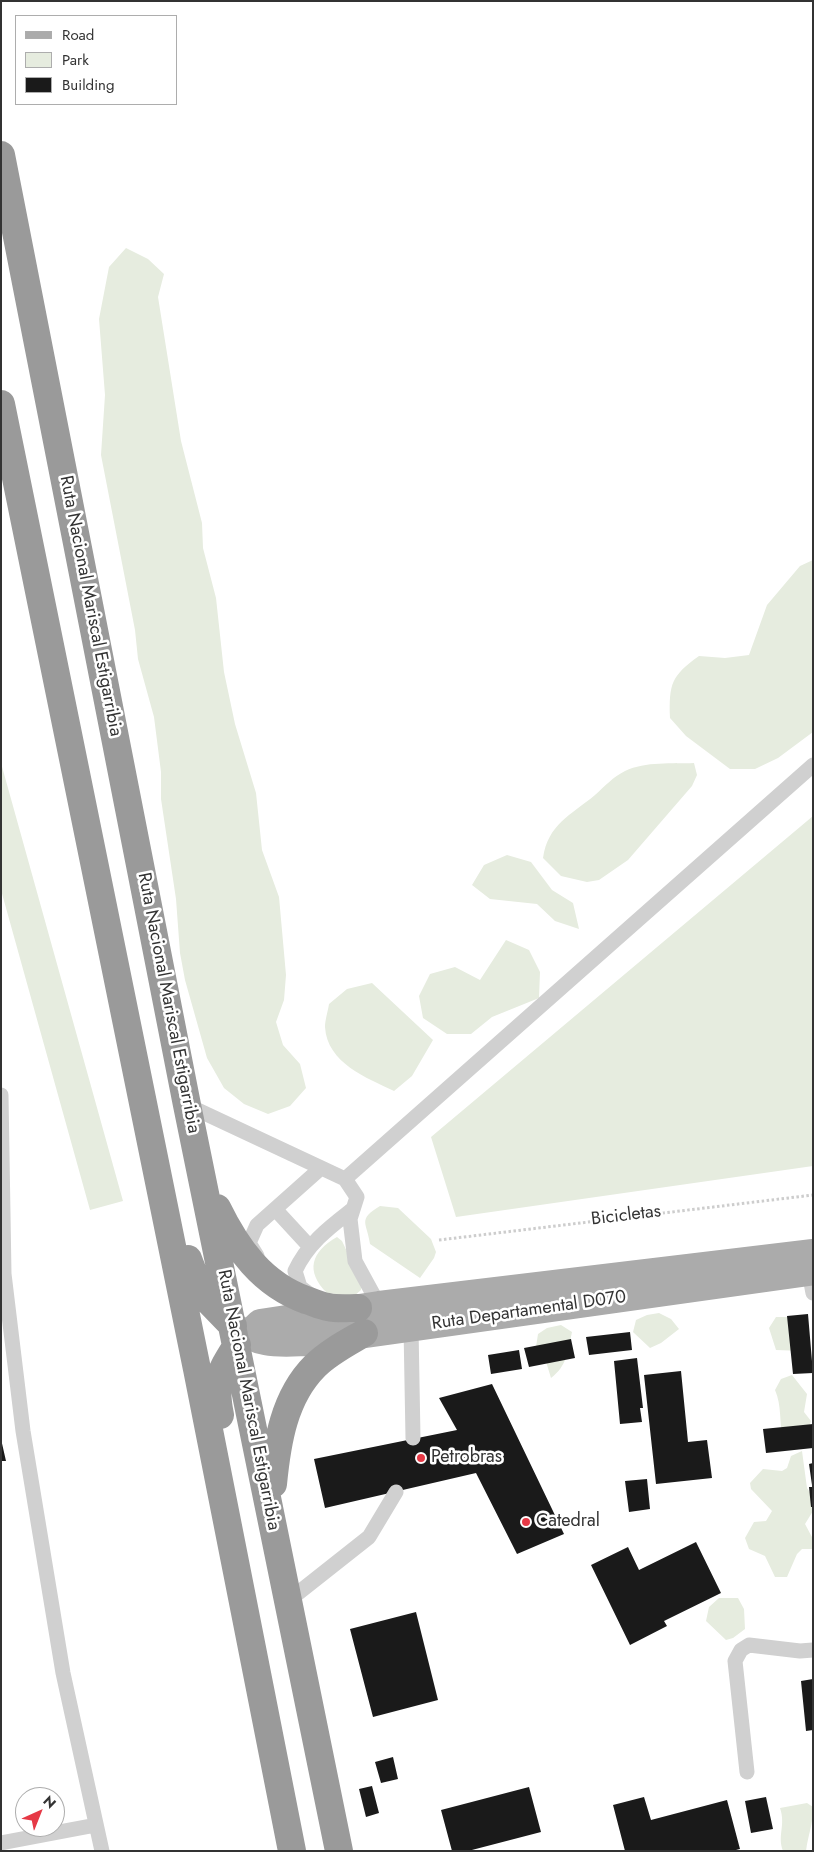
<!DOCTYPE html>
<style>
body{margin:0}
#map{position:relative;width:814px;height:1852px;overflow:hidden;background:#fff;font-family:Jost,sans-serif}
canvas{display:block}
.frame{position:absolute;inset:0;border:2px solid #333;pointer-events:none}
.legend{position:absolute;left:15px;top:15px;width:162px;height:90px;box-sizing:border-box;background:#fff;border:1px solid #adadad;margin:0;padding:6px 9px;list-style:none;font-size:15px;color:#333}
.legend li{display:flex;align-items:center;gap:10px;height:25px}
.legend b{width:25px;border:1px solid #adadad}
.north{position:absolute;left:15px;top:1787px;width:50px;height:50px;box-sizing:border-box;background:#fff;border:1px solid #adadad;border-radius:50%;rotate:44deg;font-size:14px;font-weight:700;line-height:20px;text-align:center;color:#333}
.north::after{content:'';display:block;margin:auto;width:18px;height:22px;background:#e63946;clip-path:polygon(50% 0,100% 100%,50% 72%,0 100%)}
</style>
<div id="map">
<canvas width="814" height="1852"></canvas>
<div class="frame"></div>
<ul class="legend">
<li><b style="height:6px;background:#ababab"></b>Road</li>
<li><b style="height:14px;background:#e6ecdf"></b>Park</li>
<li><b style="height:14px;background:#1a1a1a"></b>Building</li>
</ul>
<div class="north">N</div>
</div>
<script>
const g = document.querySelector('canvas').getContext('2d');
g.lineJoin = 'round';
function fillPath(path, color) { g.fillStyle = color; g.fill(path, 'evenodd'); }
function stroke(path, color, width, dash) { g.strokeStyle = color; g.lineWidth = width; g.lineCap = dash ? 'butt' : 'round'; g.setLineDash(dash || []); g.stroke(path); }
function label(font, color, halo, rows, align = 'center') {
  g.font = font + ' Jost,sans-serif'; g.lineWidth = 5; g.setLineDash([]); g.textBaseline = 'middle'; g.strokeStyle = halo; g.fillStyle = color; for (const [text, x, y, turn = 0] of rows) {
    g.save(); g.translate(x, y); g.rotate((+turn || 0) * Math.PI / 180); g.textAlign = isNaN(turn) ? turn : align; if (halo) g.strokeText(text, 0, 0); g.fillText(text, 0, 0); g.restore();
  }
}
const green = new Path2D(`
 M126 248 148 259 164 274 158 297 181 441 202 523 203 548 216 598 224 672 235 724 256 793 262 850 279 897 286 975 284 1000 276 1022 283 1045 300 1064 306 1088 290 1106 268 1114 244 1104 224 1088 207 1058 185 980 180 953 176 899 161 799V772L154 717 138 659 135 630 101 455 105 395 99 319 109 267Z
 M813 560V732L778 758 755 769H730L686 736 670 718C669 684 671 676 699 656L725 658 749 655 767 605 800 566Z
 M1 763 123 1201 90 1210 1 890Z
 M694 763 697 775 692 786 628 860 599 880 587 882 561 876 543 858C548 824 571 815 595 795 605 786 613 777 625 771 646 761 672 764 694 763Z
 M813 816V1166L456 1217 431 1137Z
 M507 855 531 862 552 890 573 903 579 929 555 921 537 904 490 899 472 885 484 865Z
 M506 940 529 950 540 972 539 998 492 1017 471 1034H447L423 1018 419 996 430 974 455 967 480 980Z
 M372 983 433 1040 412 1076 394 1091C367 1078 327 1063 325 1027 325 1020 328 1011 329 1004L347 989Z
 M380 1206 398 1208 431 1239 436 1252 434 1258 420 1278 370 1244C367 1222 357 1220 380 1206Z
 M337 1237 342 1241 362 1283 361 1290 354 1296 327 1293C305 1271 311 1252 337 1237Z
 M659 1313 671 1319 679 1329 661 1343 650 1348 633 1332 636 1320 647 1315Z
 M776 1317H789L802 1351 776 1350 769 1328Z
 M561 1325 572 1332C568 1351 567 1366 551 1378L544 1355 536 1347 538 1334 547 1328Z
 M792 1375 807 1394 804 1412 811 1421 807 1434 783 1439C779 1422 782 1406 775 1390L781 1379Z
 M802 1451 807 1488 813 1497V1511L805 1524 813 1539V1549H802L797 1554 787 1577H775L765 1556 749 1549 745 1538 754 1522 766 1521 772 1511 751 1489 750 1483 763 1469 782 1471 787 1468 791 1456Z
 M719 1598H738L744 1609 745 1629 733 1638 726 1640 706 1621 709 1607Z
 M807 1803 813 1807C813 1826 808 1834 806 1851H783C777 1835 786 1826 780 1808Z`);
const building = new Path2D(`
 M808 1314 813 1373 793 1374 787 1316Z
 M630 1332 632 1350 589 1355 586 1337Z
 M571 1339 575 1358 529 1367 524 1348Z
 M519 1350 522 1369 491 1374 488 1355Z
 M637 1358 643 1408H640L642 1422 620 1424 614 1361Z
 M681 1371 688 1442 707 1440 712 1478 656 1484 644 1375Z
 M492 1384 564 1534 517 1554 476 1473 325 1508 314 1459 457 1430 439 1398Z
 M813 1424V1448L766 1453 763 1429Z
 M1 1439 6 1461H1Z
 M813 1463V1484L812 1485 809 1464Z
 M647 1479 650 1509 629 1512 625 1481Z
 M809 1487H813V1507H811Z
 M696 1542 721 1593 664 1621 667 1626 630 1645 591 1565 628 1547 639 1570Z
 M416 1612 438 1700 373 1717 350 1629Z
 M813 1679V1730L806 1731 801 1681Z
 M393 1757 398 1779 381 1783 375 1762Z
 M372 1786 379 1813 366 1817 359 1789Z
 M529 1787 541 1832 468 1851H452L441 1810Z
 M644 1797 651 1820 727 1800 740 1849 732 1851H625L613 1805Z
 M766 1797 773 1829 751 1833 745 1801Z`);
const path = new Path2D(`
 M439 1240 813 1195`);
const lane = new Path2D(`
 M1 1095 4 1274 23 1431 63 1673 102 1851
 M187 1105 345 1179 357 1197 350 1219 355 1261 379 1305
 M345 1179 813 765
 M275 1209 310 1247
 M257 1256 249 1243 257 1225 321 1168
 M809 1272 813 1293
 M312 1296 300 1287 295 1271C308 1243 330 1227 353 1209
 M411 1327 413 1438
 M288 1601 369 1537 396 1492
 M747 1772 735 1661 741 1650 749 1645 800 1651 813 1650
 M1 1843 96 1825`);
const primary = new Path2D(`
 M233 1326C261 1346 277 1343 309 1342L809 1272
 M237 1345 260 1323 379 1305 813 1253`);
const highway = new Path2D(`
 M1 155 187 1105 339 1851
 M1 404 197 1369 292 1851
 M217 1208C237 1249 262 1284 306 1300 313 1302 320 1306 328 1307 337 1309 348 1308 358 1308
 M188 1259 201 1293 233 1326
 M220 1415C213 1381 220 1373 237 1345
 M273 1484C277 1442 284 1397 315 1366 329 1352 347 1343 364 1333`);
const markers = [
 [421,1458,5,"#e63946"],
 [526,1522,5,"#e63946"]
];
const streetNames = [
 ["Ruta Nacional Mariscal Estigarribia",90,606,79],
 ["Ruta Nacional Mariscal Estigarribia",168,1003,79],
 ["Bicicletas",626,1216,-7],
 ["Ruta Departamental D070",529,1311,-8],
 ["Ruta Nacional Mariscal Estigarribia",248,1400,79]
];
const poiNames = [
 ["Petrobras",431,1458],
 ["Catedral",536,1522]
];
fillPath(green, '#e6ecdf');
fillPath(building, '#1a1a1a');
stroke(path, '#cdcdcd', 3, [2.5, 2.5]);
stroke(lane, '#d0d0d0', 15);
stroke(primary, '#ababab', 28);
stroke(highway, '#9a9a9a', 28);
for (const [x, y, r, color] of markers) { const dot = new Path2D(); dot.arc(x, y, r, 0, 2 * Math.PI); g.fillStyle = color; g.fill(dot); stroke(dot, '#fff', 2); }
label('18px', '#333', '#fff', streetNames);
label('18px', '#333', '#fff', poiNames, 'left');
</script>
